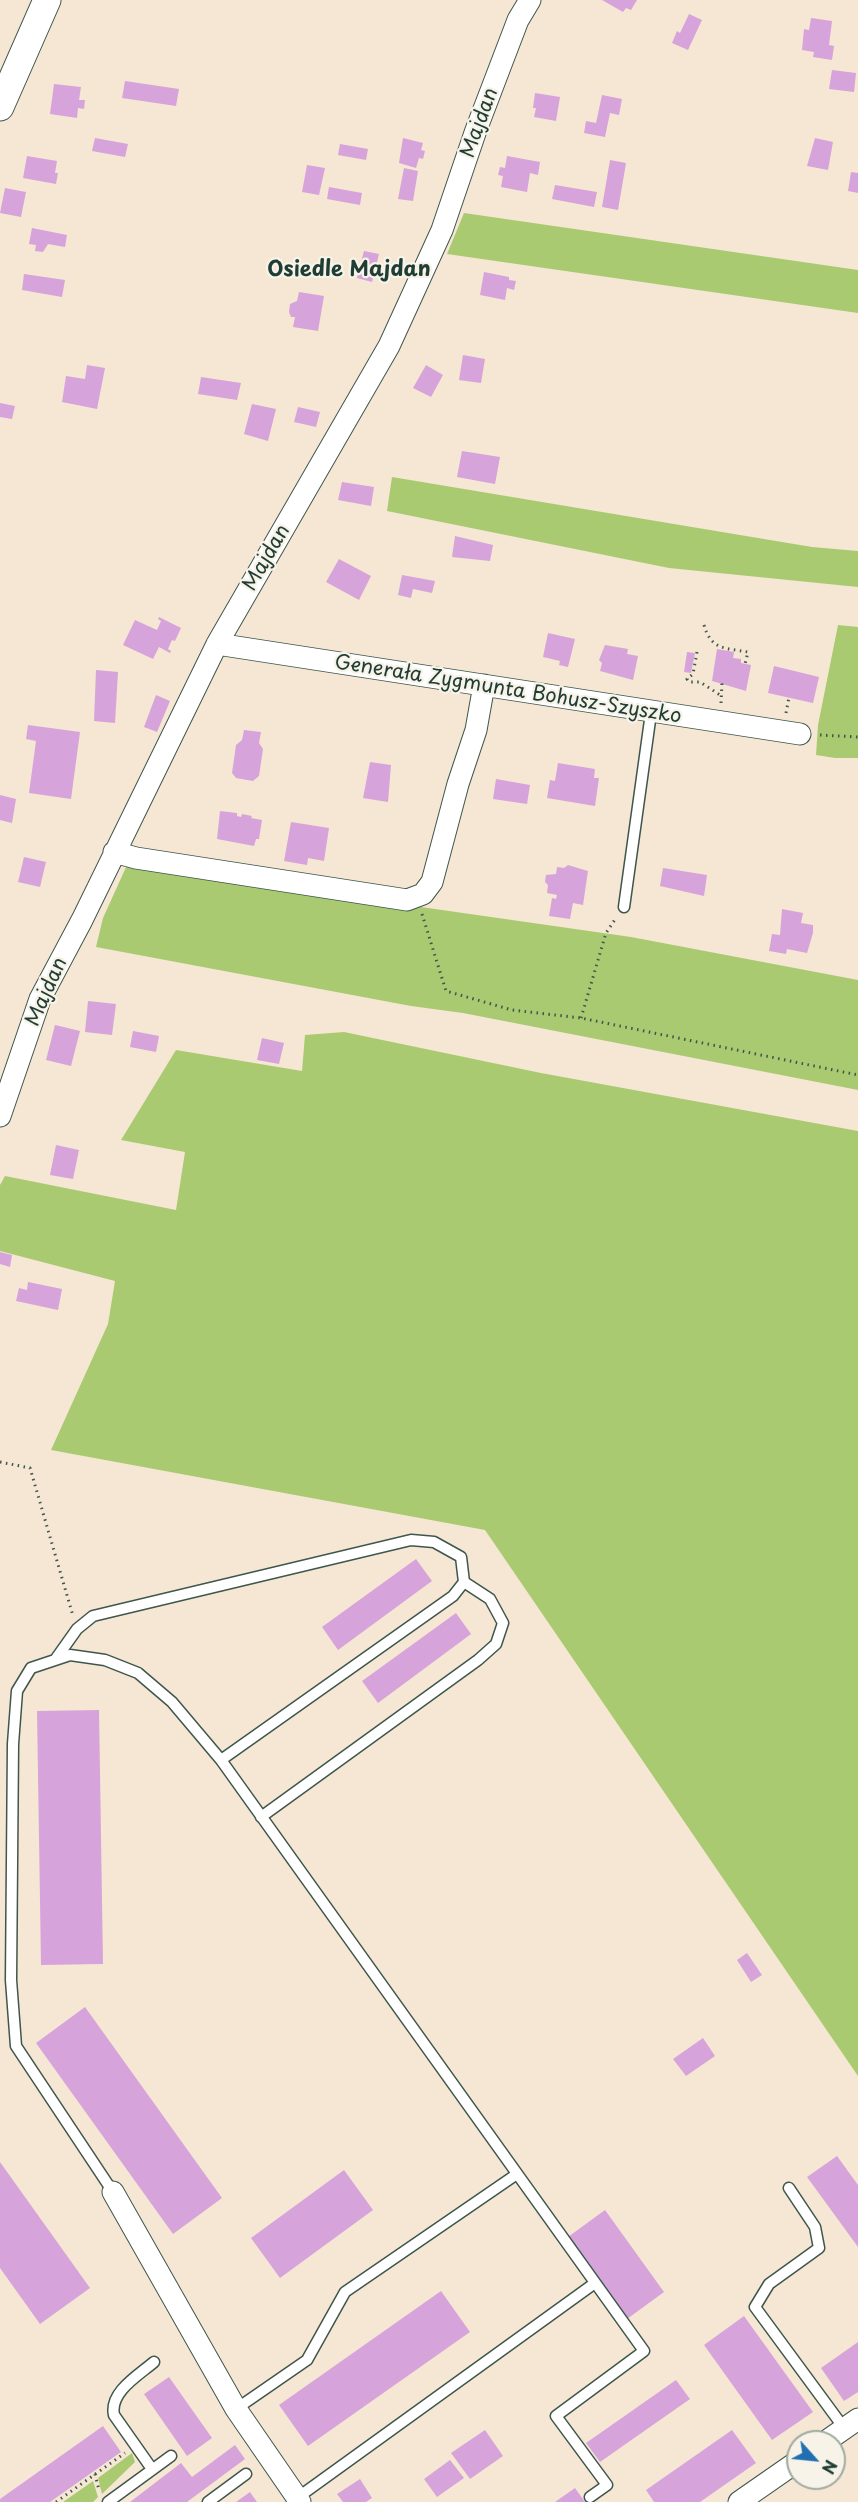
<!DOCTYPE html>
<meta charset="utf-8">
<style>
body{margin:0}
#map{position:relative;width:858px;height:2502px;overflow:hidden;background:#f5e7d3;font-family:"Playpen Sans",sans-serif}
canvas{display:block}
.north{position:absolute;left:786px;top:2430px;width:60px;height:60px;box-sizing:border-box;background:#f7f3e8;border:2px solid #a1aaa0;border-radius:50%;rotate:117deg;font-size:16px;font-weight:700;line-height:24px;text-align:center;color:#1f3d34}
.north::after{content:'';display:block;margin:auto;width:21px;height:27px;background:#1f6fb2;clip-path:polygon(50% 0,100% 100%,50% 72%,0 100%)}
</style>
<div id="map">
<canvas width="858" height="2502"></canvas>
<div class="north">N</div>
</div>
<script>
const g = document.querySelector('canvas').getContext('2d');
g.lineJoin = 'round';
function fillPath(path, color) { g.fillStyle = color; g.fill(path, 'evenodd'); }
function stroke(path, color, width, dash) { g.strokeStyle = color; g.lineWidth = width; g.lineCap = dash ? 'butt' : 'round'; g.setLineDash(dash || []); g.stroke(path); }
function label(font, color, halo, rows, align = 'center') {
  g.font = font + ' "Playpen Sans",sans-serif'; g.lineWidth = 4.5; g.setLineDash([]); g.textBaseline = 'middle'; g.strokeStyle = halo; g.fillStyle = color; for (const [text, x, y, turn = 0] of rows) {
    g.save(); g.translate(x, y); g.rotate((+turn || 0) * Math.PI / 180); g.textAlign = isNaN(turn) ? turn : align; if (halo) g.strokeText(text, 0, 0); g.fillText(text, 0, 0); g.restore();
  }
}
const green = new Path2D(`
 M464 213 858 270V313L447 254Z
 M392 477 812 547 858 551V587L669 568 387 511Z
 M838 625 858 627V758H835L816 755 818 725Z
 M127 865 631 937 858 980V1090L463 1013 411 1006 96 947 103 918Z
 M344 1032 541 1073 858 1131V2076L485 1530 51 1450 108 1324 115 1281 0 1251V1185L5 1176 176 1210 185 1152 121 1140 176 1050 302 1071 305 1035Z
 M132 2453 135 2462 102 2494 98 2478Z
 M93 2481 98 2497 93 2502H63Z`);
const building = new Path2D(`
 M602 0H637L631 10 626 8 623 12Z
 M689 14 702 20 688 50 672 43 677 31 680 33Z
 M811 18 832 21 829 45 834 46 832 60 813 57 814 52 802 50 804 29 809 30Z
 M832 70 856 73 854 92 829 89Z
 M125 81 179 89 176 106 122 98Z
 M54 84 81 87 79 100H85L84 109 78 108 77 118 50 114Z
 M535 93 560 97 556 121 534 117 536 108H533Z
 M602 95 622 99 619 115 610 113 605 137 584 133 586 121 596 123Z
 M95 138 128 144 125 157 92 151Z
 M403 138 423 143 421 150 425 151 423 159 419 158 416 168 399 163Z
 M815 138 833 142 828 170 807 166Z
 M340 144 368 149 366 160 338 155Z
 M27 156 57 161 55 173H58L56 184 23 178Z
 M507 156 540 162 538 175 530 173 527 192 501 187 503 176 498 175 500 167 505 168Z
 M610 160 626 163 618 210 602 207Z
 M307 165 325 168 319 195 302 192Z
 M404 168 418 171 413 201 398 199Z
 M851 172 858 173V193L848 191Z
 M555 185 597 192 594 207 552 199Z
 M329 187 362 193 360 205 327 199Z
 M5 188 26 192 21 217 0 213Z
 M32 228 67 235 65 247 48 244 43 252 35 251 36 245 29 244Z
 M364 251 379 254 372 282 357 278Z
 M484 272 509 277V280L516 281 514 290 507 288 505 300 480 295Z
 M24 274 65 280 62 297 22 290Z
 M299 292 324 296 318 331 293 327 295 317H291L289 312 290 304 297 301Z
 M463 355 485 359 481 383 459 380Z
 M87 365 105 368 97 409 62 402 66 376 85 379Z
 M426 365 443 375 431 397 413 388Z
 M201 377 241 383 237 400 198 394Z
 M0 403 15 406 12 419 0 417Z
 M252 404 276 409 268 441 244 434Z
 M298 407 320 412 316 427 294 422Z
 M462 451 500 457 495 484 457 477Z
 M342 482 374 487 371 506 338 500Z
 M455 536 493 545 490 561 452 557Z
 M339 559 371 576 359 600 326 582Z
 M402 575 435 581 432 593 413 589 411 598 398 595Z
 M159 617 181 628 175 641 172 640 168 649 171 651 170 653 159 647 153 659 123 645 135 620 157 630 161 621 158 619Z
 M548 633 575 639 568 667 559 665 560 661 543 657Z
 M605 645 628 649 627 654 638 656 633 680 600 671 602 663 599 660Z
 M717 649 734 652 733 658 741 659V663L751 665 746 691 712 681Z
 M687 652 695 653 691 673 684 672Z
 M774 666 819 677 813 703 768 693Z
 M96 670 118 672 115 723 94 721Z
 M156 695 170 701 157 732 144 727Z
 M28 725 80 732 71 799 29 793 36 741 26 739Z
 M244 730 261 732 259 743 263 749 259 776 253 781 236 778 232 773 236 745 242 740Z
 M370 762 391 765 388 802 363 798Z
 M558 763 595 769 594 778H599L595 806 547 798 550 780 555 781Z
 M496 779 530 785 527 804 493 799Z
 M0 795 16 799 12 823 0 820Z
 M220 811 237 813V816L241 817 242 814 252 816 251 818 262 820 259 839H256L254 846 217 839Z
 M291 822 329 828 324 861 308 858 307 865 284 861Z
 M24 857 46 862 40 887 18 882Z
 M568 865 588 871 583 905 573 903 570 919 549 916 552 898 556 899 557 895 547 893 548 885 545 882 546 875 556 874 557 867 564 868Z
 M663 868 707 875 704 896 660 886Z
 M782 909 803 913 801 923 813 925V933L807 953 787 949 786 954 769 951 772 934 780 935Z
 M88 1001 116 1004 112 1035 85 1032Z
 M55 1025 80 1031 71 1066 46 1060Z
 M133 1031 159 1036 156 1052 130 1047Z
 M262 1038 284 1043 279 1064 257 1060Z
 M56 1145 79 1150 73 1179 50 1175Z
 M0 1252 12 1255 10 1267 0 1264Z
 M28 1282 62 1289 58 1310 16 1301 19 1288 27 1290Z
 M416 1559 432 1581 338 1650 322 1627Z
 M456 1613 471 1634 378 1703 362 1681Z
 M99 1710 103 1964 41 1965 37 1711Z
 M747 1953 762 1975 751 1982 737 1960Z
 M85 2007 222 2198 173 2234 36 2043Z
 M703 2038 715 2056 686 2076 673 2059Z
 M837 2156 858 2185V2247L807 2177Z
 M0 2162 90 2288 40 2324 0 2268Z
 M344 2170 373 2210 280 2278 251 2238Z
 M605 2210 664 2292 627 2319 568 2237Z
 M441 2291 470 2332 308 2446 279 2405Z
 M744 2316 813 2412 772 2440 704 2345Z
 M858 2342V2392L844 2401 821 2368Z
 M169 2377 212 2438 187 2456 144 2394Z
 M676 2380 690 2399 600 2462 586 2443Z
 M103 2426 121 2452 50 2502H0V2499Z
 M485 2430 503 2456 470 2479 451 2453Z
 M732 2430 756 2463 700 2502H654L646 2490Z
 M235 2445 245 2459 187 2502H130L181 2463 192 2477Z
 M450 2460 464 2478 437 2497 424 2479Z
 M360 2479 372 2498 366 2502H343L337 2494Z
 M575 2488 585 2502H555Z
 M250 2492 257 2502H236Z`);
const path = new Path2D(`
 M704 625C711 650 725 648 748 652L745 664
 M697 652 693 674 687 679 689 682H700L720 695
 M721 703 722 683
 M786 713 789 697
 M820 735 858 737
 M422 914 446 991 512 1010 581 1018 858 1075
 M581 1018 606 933 616 918
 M0 1462 30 1468 73 1616
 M95 2474 99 2490
 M56 2502 125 2453`);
const service = new Path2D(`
 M624 907 651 713
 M55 1660 77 1629 93 1616 411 1540 434 1542 461 1557 464 1582 453 1596 221 1760
 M261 1817 478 1660 496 1644 503 1623 490 1599 464 1582
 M789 2188 815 2227 819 2248 769 2284 755 2307 844 2428
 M113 2192 16 2046 11 1980 13 1744 17 1691 31 1668 70 1655 105 1660 138 1673 172 1702 221 1760 644 2351 556 2416 607 2485 590 2497
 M236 2409 307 2360 345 2292 517 2174
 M152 2469 114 2415C109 2392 139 2375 154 2362
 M297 2498 595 2283
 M108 2502 171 2456
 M208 2502 246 2474`);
const minor = new Path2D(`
 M217 644 800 734
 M114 852 136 858 407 900 423 894 432 882 458 784 476 730 484 685
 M0 1116 40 999 82 920 217 644 389 346 442 230 476 130 518 20 530 0
 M113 2192 236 2409 300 2502
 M825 2442 858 2419
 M739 2502 798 2461`);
const tertiary = new Path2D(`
 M0 107 47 0`);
const streetNames = [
 ["Majdan",480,123,-70],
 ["Majdan",267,558,-60],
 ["Generała Zygmunta Bohusz-Szyszko",508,690,9],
 ["Majdan",47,992,-66]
];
const neighbourhoodNames = [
 ["Osiedle Majdan",349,270]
];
fillPath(green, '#aaca71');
fillPath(building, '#d6a4da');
stroke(service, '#3f564c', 13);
stroke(minor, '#3f564c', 23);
stroke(tertiary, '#3f564c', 29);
stroke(path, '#3f564c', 3, [1.5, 4.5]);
stroke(service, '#fff', 10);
stroke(minor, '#fff', 21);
stroke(tertiary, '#fff', 27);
label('20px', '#1f3d34', '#f7f3e8', streetNames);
label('bold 21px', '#1f3d34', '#f7f3e8', neighbourhoodNames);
</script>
